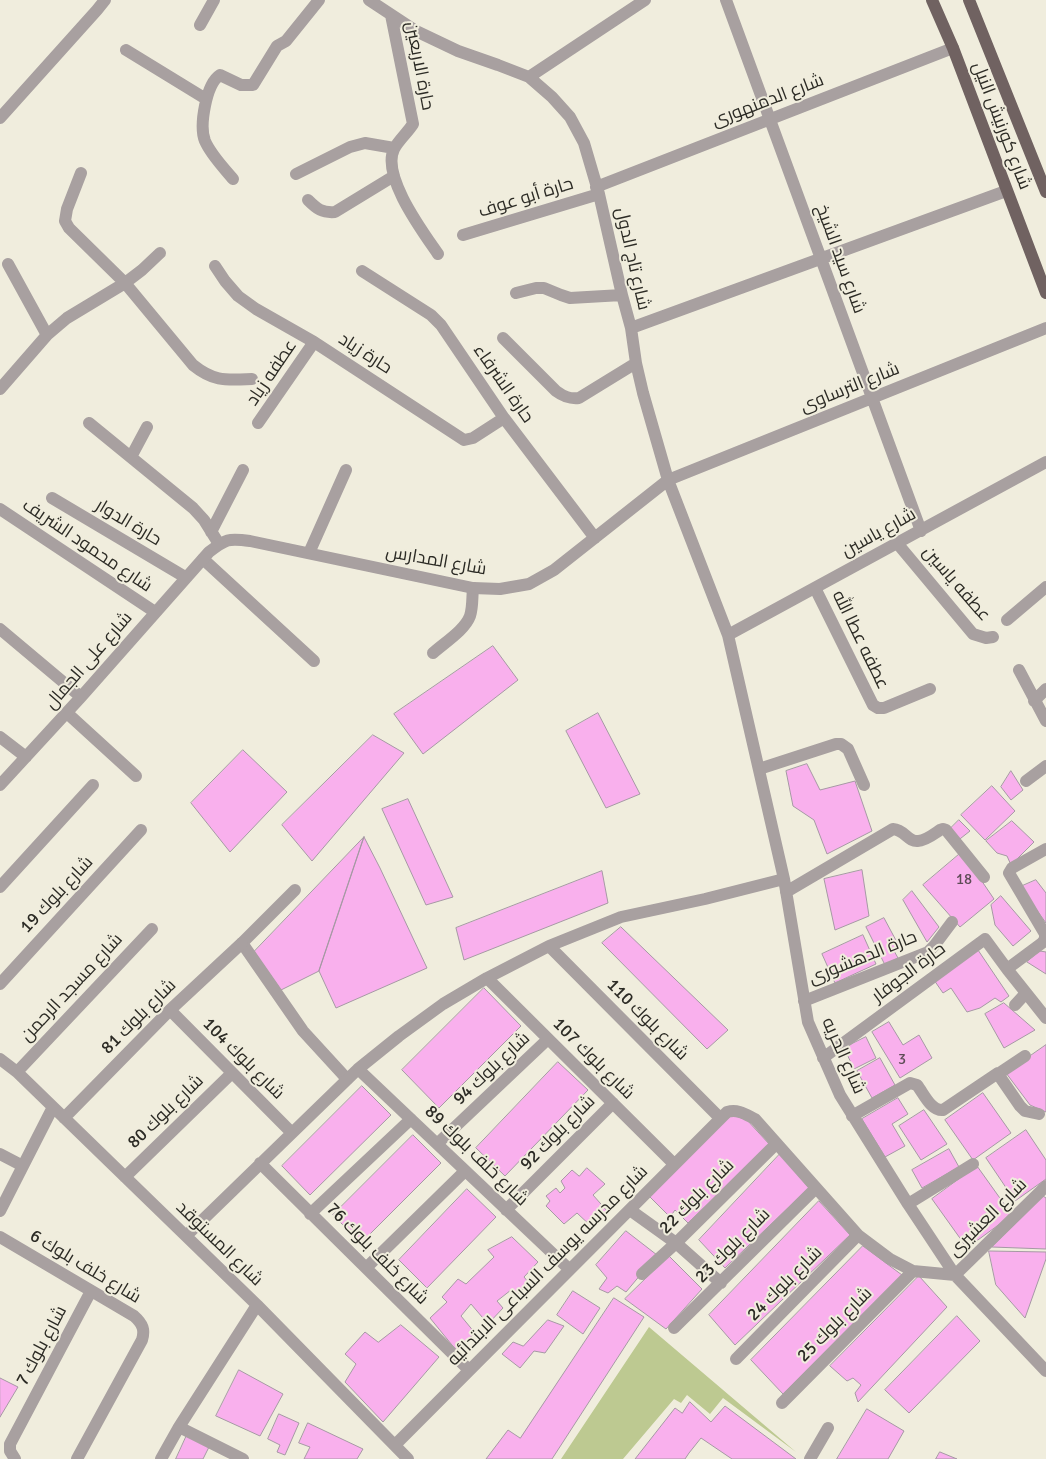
<!DOCTYPE html>
<meta charset="utf-8">
<style>
body{margin:0}
canvas{display:block;background:#f0eddd}
</style>
<canvas width="1046" height="1459"></canvas>
<script>
const g = document.querySelector('canvas').getContext('2d');
g.lineJoin = 'round';
function fillPath(path, color) { g.fillStyle = color; g.fill(path, 'evenodd'); }
function stroke(path, color, width, dash) { g.strokeStyle = color; g.lineWidth = width; g.lineCap = dash ? 'butt' : 'round'; g.setLineDash(dash || []); g.stroke(path); }
function label(font, color, halo, rows, align = 'center') {
  g.font = font + ' Signika,Cairo,sans-serif'; g.lineWidth = 4; g.setLineDash([]); g.textBaseline = 'middle'; g.strokeStyle = halo; g.fillStyle = color; for (const [text, x, y, turn = 0] of rows) {
    g.save(); g.translate(x, y); g.rotate((+turn || 0) * Math.PI / 180); g.textAlign = isNaN(turn) ? turn : align; if (halo) g.strokeText(text, 0, 0); g.fillText(text, 0, 0); g.restore();
  }
}
const green = new Path2D(`
 M649 1327 796 1452 723 1398 710 1414 687 1395 681 1403 674 1399 623 1459H561Z`);
const building = new Path2D(`
 M493 646 518 680 423 754 394 714Z
 M598 713 640 794 606 808 566 731Z
 M373 735 404 753 312 861 282 825Z
 M243 750 287 792 230 852 191 803Z
 M807 764 820 790 855 781 872 831 827 854 814 820 793 806 786 771Z
 M1011 771 1023 790 1011 800 1001 787Z
 M992 786 1015 811 985 840 961 815Z
 M408 799 453 897 426 905 382 809Z
 M959 820 970 831 956 842 948 831Z
 M1012 821 1034 842 1011 865 1007 856 997 853 986 841Z
 M364 837 380 868 427 968 336 1008 319 971Z
 M364 837 319 971 281 990 254 952Z
 M962 852 994 899 960 927 923 885Z
 M862 870 869 916 835 930 824 879Z
 M602 871 608 903 464 960 456 928Z
 M1036 880 1046 893V923L1020 887Z
 M912 891 939 927 927 942 903 900Z
 M1001 896 1031 931 1013 946 995 925 991 905Z
 M884 918 899 946 893 949 898 958 885 965 866 927Z
 M621 927 728 1030 707 1049 602 943Z
 M863 935 876 964 835 983 822 954Z
 M978 950 1009 996 1001 1002 995 998 980 1008 967 1012 951 988 943 993 934 980Z
 M1040 951 1046 952V974L1027 962Z
 M484 988 521 1026 439 1108 402 1070Z
 M1004 1003 1035 1030 1004 1048 985 1014Z
 M889 1022 903 1045 919 1035 932 1058 900 1078 872 1032Z
 M866 1037 876 1058 854 1069 844 1048Z
 M1046 1045V1112L1030 1105 1006 1073Z
 M880 1058 895 1085 872 1098 857 1071Z
 M558 1062 588 1090 505 1176 476 1148Z
 M362 1086 391 1115 310 1195 282 1166Z
 M983 1093 1011 1133 973 1160 945 1120Z
 M898 1098 908 1114 892 1124 905 1146 885 1157 862 1119Z
 M924 1110 947 1144 921 1160 899 1126Z
 M733 1115 747 1120 770 1145 688 1223 675 1210 670 1217 648 1195 727 1119Z
 M1026 1130 1046 1160V1179L1015 1201 986 1158Z
 M413 1135 441 1163 361 1243 333 1215Z
 M949 1149 959 1167 922 1188 912 1170Z
 M780 1154 809 1188 725 1268 699 1240Z
 M977 1166 1012 1215 967 1248 932 1199Z
 M587 1168 605 1184 593 1195 608 1212 593 1228 577 1213 564 1224 546 1206 550 1201 546 1196 556 1188 560 1193 565 1188 561 1181 572 1170 579 1176Z
 M467 1189 496 1217 427 1288 399 1260Z
 M1043 1196 1046 1198V1249L992 1247Z
 M819 1201 850 1235 735 1345 709 1315Z
 M626 1231 657 1255 626 1292 617 1286 608 1293 599 1289 607 1278 596 1265Z
 M512 1237 538 1262 524 1277 529 1283 517 1295 511 1290 497 1301 503 1308 488 1324 471 1304 461 1316 475 1333 456 1350 430 1318 447 1302 442 1297 458 1279 466 1284 494 1257 488 1250Z
 M863 1246 902 1275 783 1394 751 1360Z
 M989 1251 1046 1252V1259L1025 1318 996 1285Z
 M669 1256 702 1289 666 1329 625 1299Z
 M919 1276 947 1307 858 1402 855 1393 861 1385 853 1378 847 1381 830 1366Z
 M573 1291 600 1308 583 1334 557 1315Z
 M614 1298 644 1317 552 1459H486L508 1430 520 1438Z
 M957 1316 980 1341 909 1413 885 1390Z
 M548 1320 564 1326 545 1353 534 1351 520 1368 502 1354 513 1342 523 1346Z
 M401 1325 439 1357 383 1422 345 1382 356 1364 345 1354 365 1332 378 1342Z
 M239 1370 283 1394 260 1436 216 1416Z
 M0 1378 18 1387 0 1417Z
 M690 1402 711 1422 725 1406 796 1459H732L701 1438 689 1453 685 1459H635L675 1408 682 1413Z
 M867 1409 904 1431 888 1459H837Z
 M279 1414 299 1423 285 1455 277 1452 280 1445 268 1439Z
 M308 1423 363 1449 357 1459H304L310 1447 299 1443Z
 M187 1435 209 1447 203 1459H176Z
 M940 1452 957 1459H936Z`);
const lane = new Path2D(`
 M203 559 314 661
 M433 653C444 643 465 630 470 616 473 607 472 597 473 588
 M67 713 136 776
 M295 890 242 943 303 1031 347 1079`);
const street = new Path2D(`
 M369 0 416 31 458 51 498 65 529 77 552 97 570 117 584 143 599 194 622 295 631 328 636 363 643 393 668 480 728 635 784 879 808 1022 840 1095 908 1204 955 1275 1046 1371
 M726 0 921 531
 M391 15 413 124C408 132 398 141 394 149 381 176 423 232 438 254
 M200 25 214 0
 M126 50 206 99
 M529 77 645 0
 M0 118 97 10 105 0
 M81 173 67 209 65 221 69 228 125 283 193 365C214 382 226 380 252 379
 M296 174 350 147 365 143 394 148
 M233 179C224 168 211 155 205 141 199 126 206 84 220 75L241 85H253L277 46 286 41 319 0
 M596 187 953 48
 M308 200C317 209 322 213 335 212L394 176
 M463 235 599 194
 M8 264 47 335
 M215 266 225 281 238 296 256 309 314 342 464 440 473 438 504 418
 M362 271 431 315 441 325 504 418 595 538
 M516 293 536 288H544L561 295 570 298 622 295
 M631 328 1006 191
 M503 338 556 391C564 397 570 399 579 398L636 363
 M0 389 47 335 67 318 125 283 142 270 160 253
 M89 423 193 508 204 520 219 544
 M258 423 314 342
 M131 457 147 427
 M52 498 185 577
 M0 509 155 612
 M211 532 243 470
 M897 543 973 634 986 638 993 637
 M309 553 346 470
 M815 588 873 705 878 708H884L930 689
 M1007 620 1046 587
 M0 629 81 697
 M728 635 1046 462
 M1019 670 1046 721
 M1034 701 1046 689
 M0 737 26 757
 M759 769 836 744H841L848 749 864 785
 M1026 781 1046 766
 M0 785 81 697 209 552C226 539 228 538 250 541L473 588 500 589 529 584 554 570 668 480 1046 328
 M0 887 93 785
 M786 892 893 829C905 830 908 842 918 841 925 841 934 834 940 830L943 829 946 830 984 877
 M549 946 720 1118
 M1007 969 1046 1018
 M487 978 674 1164
 M0 984 141 830
 M804 1001 928 952 934 946 952 922
 M1015 1005 1026 993
 M170 1010 292 1133
 M1025 1056 998 1074 1020 1106 1025 1111 1039 1114
 M823 1058 985 939 1007 969 1042 943 1045 939V934L1009 873 1012 868 1046 849
 M0 1059 17 1072 257 1305 408 1459
 M358 1069 569 1269
 M17 1072 152 929
 M852 1116 910 1083 917 1085C924 1094 931 1111 943 1110L998 1073
 M64 1118 170 1010 242 943
 M437 1144 548 1039
 M0 1154 23 1166
 M260 1163 469 1370
 M125 1177 232 1073
 M908 1204 973 1164
 M506 1210 613 1103
 M630 1210 676 1243 721 1283
 M0 1211 53 1107
 M310 1214 411 1119
 M186 1236 358 1069 399 1036 443 1004 487 978 549 946 621 917 705 899 784 879
 M0 1237 134 1316C143 1324 145 1330 142 1340L77 1459
 M366 1268 465 1171
 M642 1274 676 1243 776 1144
 M674 1328 816 1188
 M736 1359 858 1235
 M782 1403 913 1271
 M179 1427 243 1459
 M395 1445 727 1112C738 1109 745 1114 755 1119L858 1235 890 1259 913 1271 955 1275 1046 1186
 M15 1459 10 1451V1444L91 1291
 M161 1459 179 1427 257 1305
 M810 1459 828 1428`);
const primary = new Path2D(`
 M932 0 953 48 1046 293
 M969 0 1046 192`);
const numberNames = [
 ["18",964,880],
 ["3",902,1060]
];
const streetNames = [
 ["حارة الاربعين",419,66,79],
 ["شارع الدمنهورى",768,101,-21],
 ["شارع كورنيش النيل",1001,126,69],
 ["حارة أبو عوف",526,198,-17],
 ["شارع تاج الدول",632,259,77],
 ["شارع سيد الشيخ",840,259,70],
 ["حارة زياد",365,354,33],
 ["عطفه زياد",272,373,-56],
 ["حارة الشرفاء",503,384,55],
 ["شارع الترساوى",850,388,-22],
 ["حارة الدوار",128,523,31],
 ["شارع ياسين",879,533,-29],
 ["شارع محمود الشريف",87,546,34],
 ["شارع المدارس",436,561,10],
 ["عطفه ياسين",956,584,49],
 ["عطفه عطا الله",860,640,64],
 ["شارع على الجمال",89,661,-49],
 ["شارع بلوك 19",57,895,-47],
 ["حارة الدهشورى",863,958,-22],
 ["حارة الجوفار",909,973,-37],
 ["شارع مسجد الرحمن",72,988,-47],
 ["شارع بلوك 81",139,1017,-45],
 ["شارع بلوك 110",647,1020,45],
 ["شارع الحريه",843,1056,66],
 ["شارع بلوك 104",243,1059,45],
 ["شارع بلوك 107",593,1059,45],
 ["شارع بلوك 94",492,1069,-43],
 ["شارع بلوك 80",166,1112,-44],
 ["شارع بلوك 92",558,1133,-45],
 ["شارع خلف بلوك 89",476,1156,44],
 ["شارع بلوك 22",697,1197,-45],
 ["شارع العشيرى",988,1218,-45],
 ["شارع المستوقد",219,1244,44],
 ["شارع بلوك 23",733,1246,-45],
 ["شارع خلف بلوك 76",377,1254,45],
 ["شارع مدرسه يوسف السباعى الابتدائيه",548,1266,-45],
 ["شارع خلف بلوك 6",85,1267,31],
 ["شارع بلوك 24",785,1284,-45],
 ["شارع بلوك 25",835,1325,-45],
 ["شارع بلوك 7",42,1346,-62]
];
fillPath(green, '#bdc991');
fillPath(building, '#f9b0ed');
stroke(building, '#a699a4', 1);
stroke(lane, '#a8a0a0', 12);
stroke(street, '#a8a0a0', 12);
stroke(primary, '#706261', 12);
label('15px', '#5f4c57', null, numberNames);
label('18px', '#2c2b25', '#f0eddd', streetNames);
</script>
